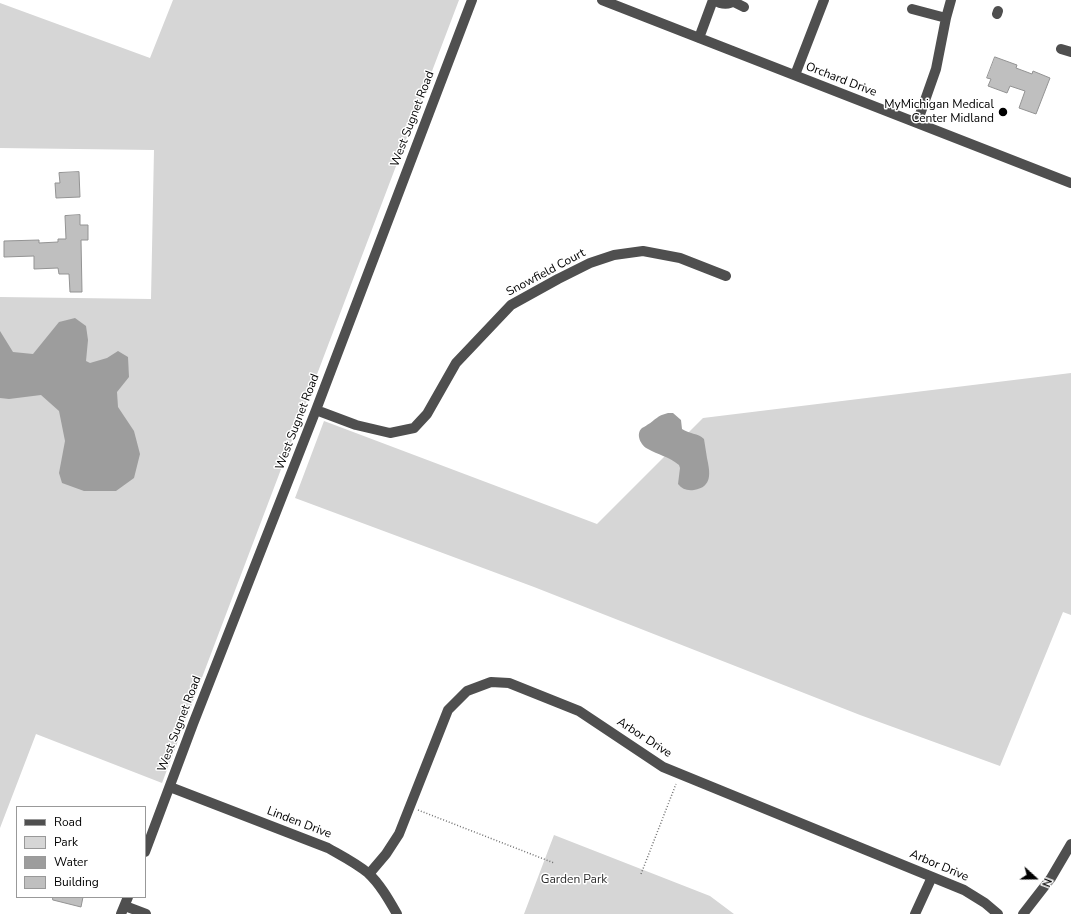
<!DOCTYPE html>
<style>
body{margin:0}
#map{position:relative;width:1071px;height:914px;overflow:hidden;background:#fff;font-family:"Nunito Sans",sans-serif}
canvas{display:block}
.legend{position:absolute;left:16px;top:806px;width:130px;height:92px;box-sizing:border-box;background:#fff;border:1px solid #999;margin:0;padding:5px 7px;list-style:none;font-size:12px;color:#000}
.legend li{display:flex;align-items:center;gap:8px;height:20px}
.legend b{width:20px;border:1px solid #999}
.north{position:absolute;left:1015px;top:858px;width:40px;height:40px;-webkit-text-stroke:3px #fff;paint-order:stroke;rotate:111deg;font-size:11px;font-weight:700;line-height:16px;text-align:center;color:#000}
.north::after{content:'';display:block;margin:auto;width:14px;height:18px;background:#000;clip-path:polygon(50% 0,100% 100%,50% 72%,0 100%)}
</style>
<div id="map">
<canvas width="1071" height="914"></canvas>
<ul class="legend">
<li><b style="height:5px;background:#4f4f4f"></b>Road</li>
<li><b style="height:11px;background:#d6d6d6"></b>Park</li>
<li><b style="height:11px;background:#9d9d9d"></b>Water</li>
<li><b style="height:11px;background:#bfbfbf"></b>Building</li>
</ul>
<div class="north">N</div>
</div>
<script>
const g = document.querySelector('canvas').getContext('2d');
g.lineJoin = 'round';
function fillPath(path, color) { g.fillStyle = color; g.fill(path, 'evenodd'); }
function stroke(path, color, width, dash) { g.strokeStyle = color; g.lineWidth = width; g.lineCap = dash ? 'butt' : 'round'; g.setLineDash(dash || []); g.stroke(path); }
function label(font, color, halo, rows, align = 'center') {
  g.font = font + ' "Nunito Sans",sans-serif'; g.lineWidth = 3; g.setLineDash([]); g.textBaseline = 'middle'; g.strokeStyle = halo; g.fillStyle = color; for (const [text, x, y, turn = 0] of rows) {
    g.save(); g.translate(x, y); g.rotate((+turn || 0) * Math.PI / 180); g.textAlign = isNaN(turn) ? turn : align; if (halo) g.strokeText(text, 0, 0); g.fillText(text, 0, 0); g.restore();
  }
}
const green = new Path2D(`
 M173 0H459L162 783 36 734 0 828V297L151 299 154 150 0 148V3L150 58Z
 M1071 373V615L1063 612 1000 766 860 715 534 587 295 498 324 421 597 524 703 418Z
 M554 835 710 896 734 914H524Z`);
const water = new Path2D(`
 M75 318 86 326 88 340 86 361 90 363 107 358 118 351 128 357 129 377 117 392 118 407 134 431 140 454 134 478 116 491H84L62 483 59 473 65 441 59 411 41 395 9 399 0 398V331L13 352 33 354 59 322Z
 M668 413H673L681 420 682 429C689 434 698 433 704 439 705 445 706 452 707 458 710 472 713 487 694 490 687 491 682 489 678 484L680 468 679 465C668 456 658 455 648 449 641 446 635 434 642 428 644 427 646 426 647 425 657 419 656 416 668 413Z`);
const building = new Path2D(`
 M995 57 1017 65 1016 68 1032 74 1033 71 1050 78 1036 114 1019 108 1025 91 1010 86 1007 93 988 86 991 79 987 78Z
 M79 172 80 197 56 198 55 183H60L59 173Z
 M80 215V225H88V240H81L82 292H70L69 274H59L58 268 34 269V256L4 257V241L39 240V243L58 242V239H66L65 216Z
 M53 897H83L81 907 53 900Z`);
const path = new Path2D(`
 M418 810 554 863
 M641 874 676 784`);
const minor = new Path2D(`
 M602 0 1071 183
 M714 0C722 5 729 5 736 0
 M734 2 744 7
 M912 9 946 18
 M997 14 998 11
 M699 38 713 0
 M1061 49 1071 52
 M795 75 824 0
 M917 123 936 69 946 18 951 0
 M316 410 356 425 390 433 414 428 427 414 456 363 511 305 558 279 590 263 614 255 643 251 680 258 726 276
 M170 787 328 848C342 856 356 863 368 873 380 884 389 900 397 914
 M145 852 193 724 316 410 472 0
 M369 874 386 854 399 834 448 710 467 691 491 682 509 683 579 711 663 767 964 890 985 903 998 914
 M125 906 146 914
 M121 914 128 897
 M915 914 932 877
 M1023 914 1051 878 1071 844`);
const markers = [
 [1003,112,5,"#000"]
];
const streetNames = [
 ["Orchard Drive",841,80,21],
 ["West Sugnet Road",413,119,-69],
 ["Snowfield Court",546,273,-28],
 ["West Sugnet Road",298,422,-69],
 ["West Sugnet Road",180,724,-69],
 ["Arbor Drive",644,738,33],
 ["Linden Drive",299,823,21],
 ["Arbor Drive",939,866,23]
];
const poiNames = [
 ["MyMichigan Medical",994,105],
 ["Center Midland",994,119]
];
const parkNames = [
 ["Garden Park",574,880]
];
fillPath(green, '#d6d6d6');
fillPath(water, '#9d9d9d');
fillPath(building, '#bfbfbf');
stroke(building, '#939393', 1);
stroke(path, '#717171', 1.5, [1, 2]);
stroke(minor, '#4f4f4f', 10);
for (const [x, y, r, color] of markers) { const dot = new Path2D(); dot.arc(x, y, r, 0, 2 * Math.PI); g.fillStyle = color; g.fill(dot); stroke(dot, '#fff', 1.5); }
label('12px', '#000', '#fff', streetNames);
label('12px', '#000', '#fff', poiNames, 'right');
label('12px', '#2d2d2d', '#fff', parkNames);
</script>
